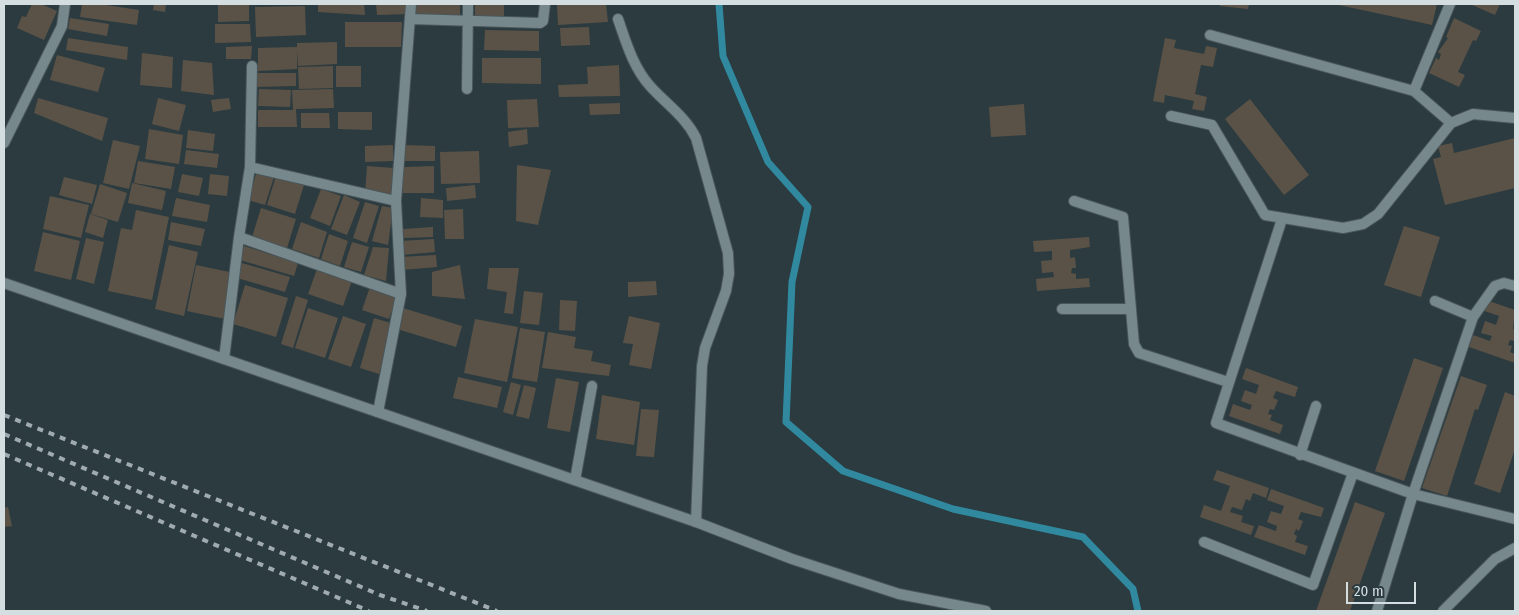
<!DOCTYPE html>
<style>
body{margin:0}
#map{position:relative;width:1519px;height:615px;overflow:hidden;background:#2b3b3f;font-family:"Fira Sans Condensed",sans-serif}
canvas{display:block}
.frame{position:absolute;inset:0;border:5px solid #d4dde0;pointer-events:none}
.scale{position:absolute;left:1346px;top:582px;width:70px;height:22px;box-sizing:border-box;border:2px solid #d4dde0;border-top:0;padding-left:6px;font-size:15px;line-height:18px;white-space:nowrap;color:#d4dde0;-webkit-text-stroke:4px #2b3b3f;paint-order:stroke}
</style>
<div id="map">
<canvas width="1519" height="615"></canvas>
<div class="frame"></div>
<div class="scale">20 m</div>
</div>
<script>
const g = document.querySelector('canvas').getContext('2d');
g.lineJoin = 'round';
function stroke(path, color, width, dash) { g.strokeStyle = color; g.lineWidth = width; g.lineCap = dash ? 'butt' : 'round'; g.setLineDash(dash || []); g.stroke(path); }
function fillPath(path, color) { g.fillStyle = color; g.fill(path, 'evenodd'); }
const stream = new Path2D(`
 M719 4 723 56 768 162 808 207 792 282 786 422 843 471 953 509 1083 537 1133 589 1138 611`);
const building = new Path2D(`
 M32 4H41L57 11 44 40 17 28 22 16 26 17Z
 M82 4H99L139 10 137 25 80 17Z
 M154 4H166L165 12 153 10Z
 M218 4H249V21L218 22Z
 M318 4H364L365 15 318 12Z
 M376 4H410V14L377 15Z
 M416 4H460V16L416 17Z
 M557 4H606L608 22 558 25Z
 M1220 4H1249L1248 9 1220 6Z
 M1334 4H1437L1432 25Z
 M1470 4H1500L1495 15Z
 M475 5H504V20L475 19Z
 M305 6 306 35 256 37 255 7Z
 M70 18 109 24 107 36 68 29Z
 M1454 18 1481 31 1476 41 1473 40 1458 72 1465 75 1459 87 1429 73 1436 58 1439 60 1441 54 1438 52 1448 38 1446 37Z
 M345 22H402L401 47H345Z
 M215 24H250L251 42 215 43Z
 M589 27 590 45 561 46 560 28Z
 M485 30 539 31V51L484 50Z
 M68 38 128 47 127 60 66 50Z
 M1165 38 1176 40 1174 48 1204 54 1206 46 1217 48 1213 67 1201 65 1195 94 1207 97 1204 111 1192 109 1194 101 1165 95 1164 103 1153 101Z
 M337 42V64L298 66 297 50V69L258 71V48L297 47V43Z
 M252 46 251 59H226V47Z
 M142 53 173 57 172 88 140 85Z
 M57 55 105 68 98 92 50 80Z
 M482 58H541V84L482 83Z
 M183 60 212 63 214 95 181 91Z
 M619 65 620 96 559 97 558 85 588 84 587 67Z
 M333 66V88L299 89 298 67Z
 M336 66H361V87H336Z
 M255 73H296V86L255 87Z
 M259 89 291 90 290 107 258 106Z
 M333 89 334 108 296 109 297 127H258V110H293L292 90Z
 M38 98 108 118 102 141 34 113Z
 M158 98 186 105 179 131 152 124Z
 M229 98 231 109 213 112 211 100Z
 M537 99 539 127 508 128 507 100Z
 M1250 99 1309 175 1284 195 1225 119Z
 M620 103V114L590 115 589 104Z
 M1024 104 1026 135 991 137 989 107Z
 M338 112H372V130L338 129Z
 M301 113H329L330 128H301Z
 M149 129 183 135 179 164 145 159Z
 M527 129 528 144 509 147 508 132Z
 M188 130 215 134 213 151 186 148Z
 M1515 138V188L1445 205 1433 159 1441 157 1438 146 1452 143 1454 153Z
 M113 140 140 146 129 189 103 183Z
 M393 145V161L365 162V146Z
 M402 145 435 146V161H402Z
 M186 150 219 154 217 168 184 164Z
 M479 151 480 183 441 184 440 152Z
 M138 161 175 167 171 189 134 183Z
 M517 165 551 170 538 225 516 221Z
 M367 166 394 168 391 197 365 194Z
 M434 166V193H403V167Z
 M257 171 274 177 265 205 248 200Z
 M182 174 203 178 199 196 178 192Z
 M210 174 229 176 227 196 208 194Z
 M276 176 304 185 295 214 267 205Z
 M64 177 97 185 92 204 59 195Z
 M132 183 166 191 162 210 128 203Z
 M100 184 127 193 118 222 91 214Z
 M475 185 476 198 447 201 446 188Z
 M321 189 341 196 330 226 310 218Z
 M344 195 360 202 347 235 331 229Z
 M50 196 89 205 81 238 43 229Z
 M176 198 210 205 207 222 172 216Z
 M421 198 443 200V218L420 217Z
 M365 202 379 206 367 243 353 238Z
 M382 206 393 208 388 245 372 241Z
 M261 208 296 219 287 248 252 237Z
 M463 209 464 239H445L444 210Z
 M136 210 169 217 152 300 108 291 121 228 132 230Z
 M90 214 108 220 103 238 85 232Z
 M171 222 205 229 201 246 168 240Z
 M301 222 327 232 319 258 292 249Z
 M1404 226 1440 237 1421 297 1384 285Z
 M433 227V237L403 238V229Z
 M43 232 80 241 71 280 34 271Z
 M329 234 348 241 340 266 321 259Z
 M1089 237 1090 247 1070 250V258L1075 257 1076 268H1072L1071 273 1076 274V279L1089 278 1090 287 1037 291 1036 279 1054 277 1053 272 1042 273 1041 261 1052 260V251L1034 252 1033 241Z
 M86 238 104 242 94 284 76 279Z
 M434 239 435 252 401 255 400 241Z
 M352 242 369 247 361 272 344 267Z
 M169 245 198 252 184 316 155 309Z
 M244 246 298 263 294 276 240 260Z
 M373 247 389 248 386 281 364 275Z
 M436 255 437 267 401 270 400 257Z
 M242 263 290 277 285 292 237 278Z
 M196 265 234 273 225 319 187 311Z
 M460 265 465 299 432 296V272Z
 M489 268H519L513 314 504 313 507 292 487 289Z
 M317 269 352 281 343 306 308 294Z
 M656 281 657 295 628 297V282Z
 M245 285 288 298 276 337 233 324Z
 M370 287 397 296 389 319 362 310Z
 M524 291 543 293 539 325 520 323Z
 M296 296 308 300 293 348 281 344Z
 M560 300 577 301 575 331 559 330Z
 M1486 300 1515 310 1513 329 1515 330V338L1514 341 1510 340 1508 345 1512 346 1510 352 1515 354V363L1469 347 1473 335 1490 341 1492 336 1481 333 1485 321 1496 325 1499 316 1482 310Z
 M308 308 338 318 325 358 295 348Z
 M403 308 462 326 456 347 397 329Z
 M343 316 366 324 351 367 328 359Z
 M629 316 660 323 651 369 629 365 633 344 623 343Z
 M374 318 394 324 379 374 360 368Z
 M475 319 518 327 507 382 464 373Z
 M520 328 545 332 537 382 512 378Z
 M548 332 576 337 574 348 593 351 591 361 611 365 609 376 542 368Z
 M1414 358 1443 368 1404 481 1375 471Z
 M1246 368 1298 387 1295 397 1276 391 1273 398 1278 400 1274 410 1270 409 1268 414 1272 415 1270 420 1283 425 1280 434 1229 416 1233 404 1250 410 1252 405 1241 401 1245 390 1256 394 1259 385 1242 379Z
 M1461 376 1487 385 1478 410 1475 409 1447 496 1422 488Z
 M458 377 502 387 497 408 453 398Z
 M556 378 579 382 570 432 547 428Z
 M511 382 521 385 513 415 503 412Z
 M524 385 536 388 529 419 516 416Z
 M1505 392 1515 396V449L1500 493 1474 484Z
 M602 395 640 402 634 445 596 439Z
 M641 409 659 410 654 457 636 456Z
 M1217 470 1269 488 1266 498 1253 493 1250 501 1246 499 1242 510 1232 507 1230 512 1243 516 1241 522 1254 526 1251 535 1200 517 1204 505 1221 511 1230 486 1213 480Z
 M1271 489 1324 508 1321 517 1301 512 1298 519 1303 521 1299 531 1296 529 1294 534 1297 536 1295 542 1308 546 1305 555 1254 537 1259 525 1276 531 1277 526 1267 522 1271 511 1281 514 1284 506 1267 500Z
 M1355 502 1385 513 1350 611H1316Z
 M8 507 12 526 4 527V508Z`);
const minor = new Path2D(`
 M411 19 540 23 543 21 545 4
 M618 19C626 42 633 67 650 86 666 104 685 116 696 138L728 253 729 274 726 291 705 348 702 366 696 522
 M1210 35 1414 91 1451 123
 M467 89 468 4
 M1414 91 1450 4
 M1171 116 1212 125 1265 215 1343 228 1363 224 1378 214 1451 123 1473 114 1515 118
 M4 143 62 26 65 4
 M250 167 396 201
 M1074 201 1123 217 1134 344 1139 353 1228 382
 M1282 219 1216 423 1413 494 1515 519
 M239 237 401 294
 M1435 301 1473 317
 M1062 309H1131
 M224 359 239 237 250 167 252 66
 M378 412 401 294 396 201 411 4
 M1300 455 1316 406
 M575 480 592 386
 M1204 542 1313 585 1353 473
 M1377 611 1413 494 1473 317 1495 286 1504 283 1515 286`);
const tertiary = new Path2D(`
 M4 283 696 522 792 559 899 594 986 611
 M1443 611 1495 559 1515 548`);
const rail = new Path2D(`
 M4 415 497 611
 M4 434 380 595 427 611
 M4 454 369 611`);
stroke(stream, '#31899f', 7);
fillPath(building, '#5b5247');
stroke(minor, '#49565a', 12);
stroke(tertiary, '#49565a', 12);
stroke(minor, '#77888d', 10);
stroke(tertiary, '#77888d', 10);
stroke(rail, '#a0abaf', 4, [6, 6]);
</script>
